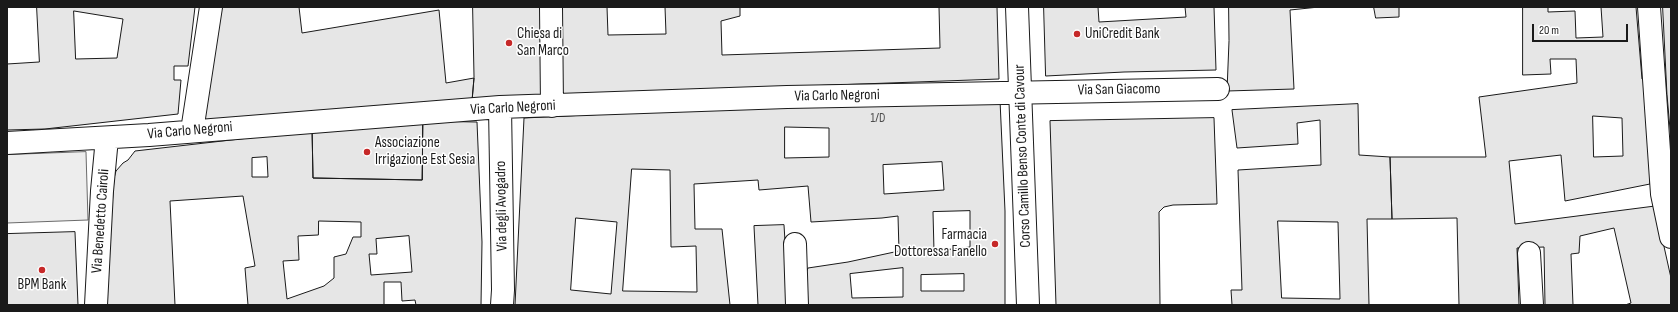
<!DOCTYPE html>
<style>
body{margin:0}
#map{position:relative;width:1678px;height:312px;overflow:hidden;background:#fff;font-family:"Sofia Sans Condensed",sans-serif}
canvas{display:block}
.frame{position:absolute;inset:0;border:8px solid #1a1a1a;pointer-events:none}
.scale{position:absolute;left:1532px;top:24px;width:96px;height:18px;box-sizing:border-box;border:2px solid #1a1a1a;border-top:0;padding-left:5px;font-size:12px;line-height:14px;white-space:nowrap;color:#1a1a1a;-webkit-text-stroke:3px #fff;paint-order:stroke}
</style>
<div id="map">
<canvas width="1678" height="312"></canvas>
<div class="frame"></div>
<div class="scale">20 m</div>
</div>
<script>
const g = document.querySelector('canvas').getContext('2d');
g.lineJoin = 'round';
function fillPath(path, color) { g.fillStyle = color; g.fill(path, 'evenodd'); }
function stroke(path, color, width, dash) { g.strokeStyle = color; g.lineWidth = width; g.lineCap = dash ? 'butt' : 'round'; g.setLineDash(dash || []); g.stroke(path); }
function label(font, color, halo, rows, align = 'center') {
  g.font = font + ' "Sofia Sans Condensed",sans-serif'; g.lineWidth = 3; g.setLineDash([]); g.textBaseline = 'middle'; g.strokeStyle = halo; g.fillStyle = color; for (const [text, x, y, turn = 0] of rows) {
    g.save(); g.translate(x, y); g.rotate((+turn || 0) * Math.PI / 180); g.textAlign = isNaN(turn) ? turn : align; if (halo) g.strokeText(text, 0, 0); g.fillText(text, 0, 0); g.restore();
  }
}
const built = new Path2D(`
 M86 152 88 220 7 223V155Z`);
const building = new Path2D(`
 M37 7H195L188 66H174V80H181L178 114 45 129 7 130V64L39 62ZM74 11 123 19 117 58 76 59Z
 M219 7H299L302 33 439 10 446 83 474 78 472 101 202 121Z
 M473 7H544L543 100 472 101 474 78Z
 M560 7H607L608 35 666 34 665 7H740V16L721 21 722 55 940 48 939 7H997L999 79 558 95Z
 M1044 7H1098L1099 22 1186 17 1185 7H1214L1216 70 1124 72 1046 76Z
 M1229 7H1319L1290 10 1294 89 1227 91 1229 41Z
 M1374 7H1399V17L1376 18Z
 M1523 7H1548V12L1575 11 1576 38 1603 37 1601 7H1636L1642 79 1648 84 1650 184 1565 201 1561 155 1509 161 1515 224 1655 206 1671 278V305H1625L1631 303 1614 228 1580 236 1579 253 1571 254 1573 305H1545L1544 247 1517 248 1519 305H1459L1457 218 1392 219 1390 157H1486L1479 97 1577 83 1576 59H1550L1551 74 1523 75ZM1593 116 1622 118 1623 156 1594 157Z
 M1663 7H1671V140L1667 95Z
 M1000 100 1005 211V305H806L805 275 808 268 848 262 899 251 898 216 882 218 811 222 808 186 759 190 758 180 694 184 695 229H722L730 305H515L524 118 690 110ZM785 127 829 128V157L785 158ZM942 162 944 190 884 194 883 165ZM632 169 670 170 671 247 696 246 697 292 623 291ZM970 211V247L934 251 933 212ZM576 218 617 222 611 294 571 290ZM903 268V297L852 298 850 274ZM964 274V291H921V275Z
 M1358 104 1359 155 1390 157 1392 219H1367L1369 305H1232L1231 290H1242L1238 170 1321 165 1320 120 1297 123 1298 144 1237 148 1232 110ZM1278 221 1338 222 1340 299 1282 298Z
 M1214 118 1217 204 1173 205 1164 207 1159 212 1160 305H1056L1050 121Z
 M423 121 477 122 482 242 481 305H416L415 300 402 301 401 282H384V305H248L245 268 255 266 243 196 170 201 175 305H105L114 178 116 171 123 163 128 160 135 151 266 136 312 127 313 178 422 180ZM267 157 268 177H252V158ZM319 221 361 222V237H353L346 254 334 257V278L324 286 287 299 283 261 299 260 298 236 318 235ZM409 236 412 272 371 275 369 254H377L376 239Z
 M423 121 422 180 313 178 312 127Z
 M784 225 789 305H758L754 226Z
 M75 232 78 305H7V234Z`);
const street = new Path2D(`
 M551 7 552 106
 M1017 7 1028 305
 M1649 7 1662 194 1671 237
 M500 107 503 290 502 305
 M192 131 211 7
 M7 143 149 135 500 107 787 97 1218 89
 M795 244 797 305
 M1529 253 1532 305
 M96 305 102 191 107 138`);
const markers = [
 [1077,34,4,"#c62828"],
 [509,43,4,"#c62828"],
 [367,152,4,"#c62828"],
 [995,244,4,"#c62828"],
 [42,270,4,"#c62828"]
];
const numberNames = [
 ["1/D",878,119]
];
const poiNames = [
 ["Chiesa di",517,34],
 ["San Marco",517,51],
 ["UniCredit Bank",1085,34],
 ["Associazione",375,143],
 ["Irrigazione Est Sesia",375,160],
 ["Farmacia",987,235,"right"],
 ["Dottoressa Fanello",987,252,"right"],
 ["BPM Bank",42,285,"center"]
];
const streetNames = [
 ["Via San Giacomo",1119,90,-1],
 ["Via Carlo Negroni",837,96,-1],
 ["Via Carlo Negroni",513,108,-3],
 ["Via Carlo Negroni",190,131,-5],
 ["Corso Camillo Benso Conte di Cavour",1023,156,-92],
 ["Via degli Avogadro",502,206,-91],
 ["Via Benedetto Cairoli",101,221,-86]
];
fillPath(built, '#ededed');
stroke(built, '#6a6a6a', 1);
fillPath(building, '#e6e6e6');
stroke(building, '#1a1a1a', 1);
stroke(street, '#1a1a1a', 24);
stroke(street, '#fff', 22);
for (const [x, y, r, color] of markers) { const dot = new Path2D(); dot.arc(x, y, r, 0, 2 * Math.PI); g.fillStyle = color; g.fill(dot); stroke(dot, '#fff', 1.5); }
label('13px', '#4d4d4d', null, numberNames);
label('15px', '#1a1a1a', '#fff', poiNames, 'left');
label('15px', '#1a1a1a', '#fff', streetNames);
</script>
